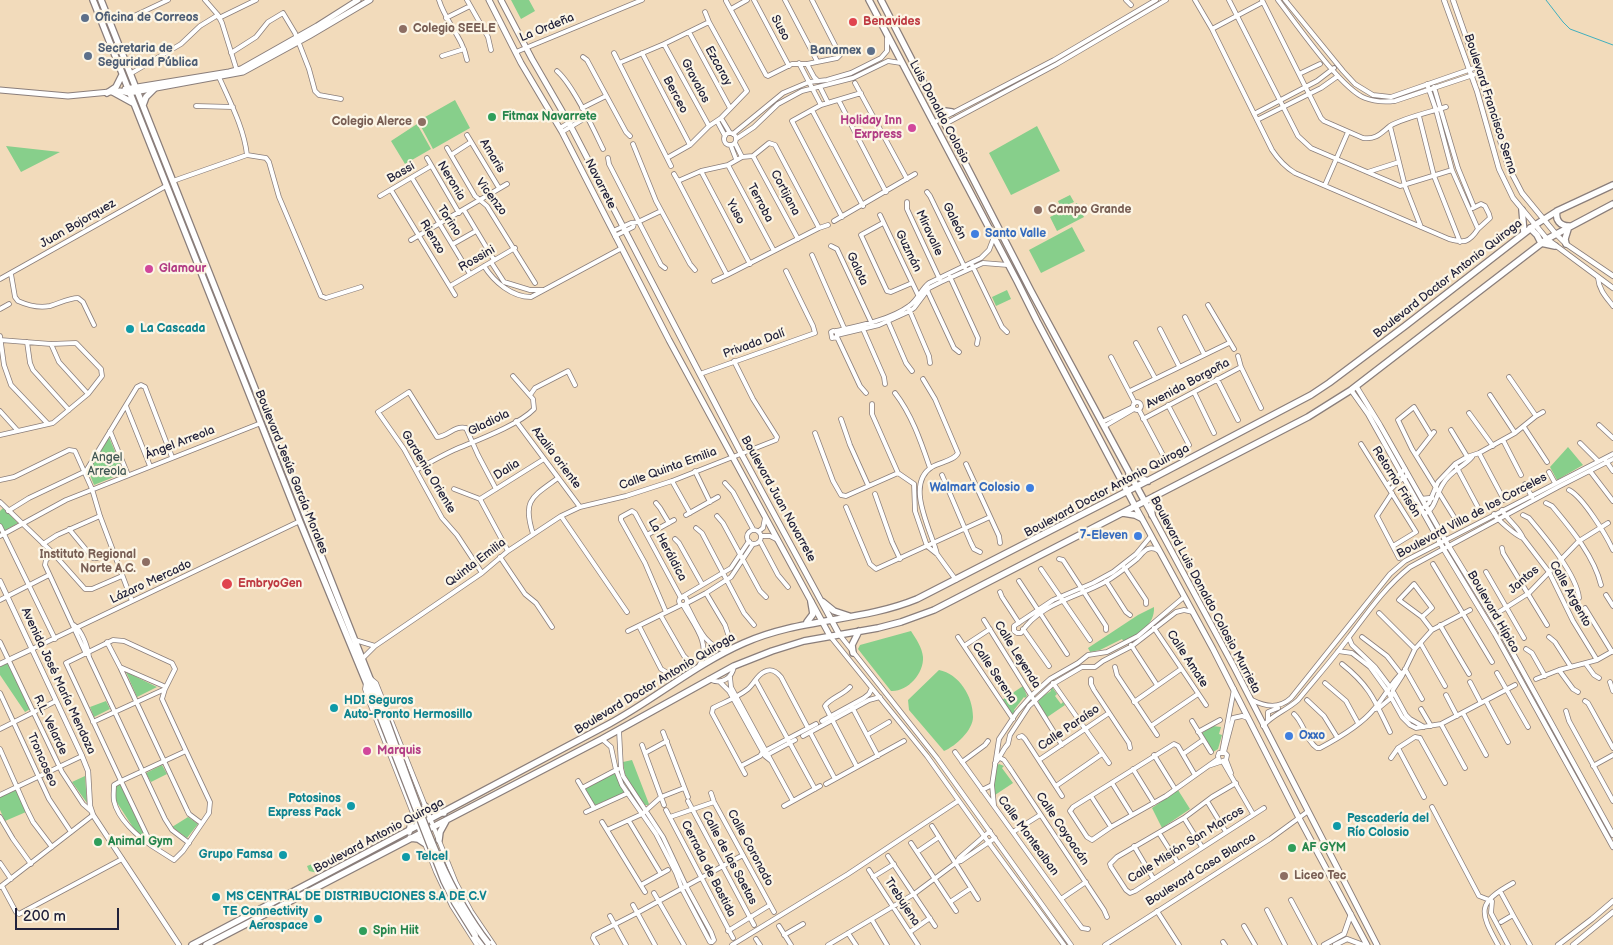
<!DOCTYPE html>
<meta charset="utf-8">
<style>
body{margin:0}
#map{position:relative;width:1613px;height:945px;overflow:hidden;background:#f2dbbb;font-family:"Balsamiq Sans",sans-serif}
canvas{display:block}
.scale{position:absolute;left:15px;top:908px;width:104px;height:22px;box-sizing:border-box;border:2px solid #22223b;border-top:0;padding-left:6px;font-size:15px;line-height:18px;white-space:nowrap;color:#22223b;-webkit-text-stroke:4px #fcf5e5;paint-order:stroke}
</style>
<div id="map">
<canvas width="1613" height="945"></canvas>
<div class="scale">200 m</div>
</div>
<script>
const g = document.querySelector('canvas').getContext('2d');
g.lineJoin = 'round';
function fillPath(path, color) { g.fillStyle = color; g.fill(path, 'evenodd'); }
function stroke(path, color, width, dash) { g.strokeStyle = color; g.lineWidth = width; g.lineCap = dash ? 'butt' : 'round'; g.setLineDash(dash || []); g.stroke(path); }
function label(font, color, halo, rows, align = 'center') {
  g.font = font + ' "Balsamiq Sans",sans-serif'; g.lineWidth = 4.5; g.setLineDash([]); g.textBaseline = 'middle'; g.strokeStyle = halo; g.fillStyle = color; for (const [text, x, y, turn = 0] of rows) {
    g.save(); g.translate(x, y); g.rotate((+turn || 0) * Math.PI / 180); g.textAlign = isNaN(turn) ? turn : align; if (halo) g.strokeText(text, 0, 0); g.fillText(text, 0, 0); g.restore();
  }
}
const green = new Path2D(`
 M511 0H529L535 11 521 19Z
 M455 100 470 128 433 149 418 121Z
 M417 124 431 149 405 164 391 141Z
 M1037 126 1060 171 1011 195 989 153Z
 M6 146 60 152 21 172Z
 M1070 195 1074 202 1061 208 1058 201Z
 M1077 203 1084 217 1057 231 1050 217Z
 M1072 227 1085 251 1041 273 1029 250Z
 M1007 290 1011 299 996 306 992 297Z
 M109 437 124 473 94 485 88 470Z
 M1568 447 1583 465 1557 480 1550 467Z
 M3 508 18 523 4 531 0 523V511Z
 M1154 607C1155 626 1138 633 1124 642L1122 639 1100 650 1090 652 1088 648 1138 615Z
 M911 631C916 639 922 647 923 657 924 674 907 692 891 691L858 649 860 645Z
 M8 663 30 709 25 712 0 675V667Z
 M939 670C959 674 973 696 973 717 973 730 956 746 944 751L909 710 908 700Z
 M126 672 157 687 137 697Z
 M1023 686 1027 696 1025 698 1024 697 1014 710 1015 711 1012 715 1002 700Z
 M1052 687 1057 694 1055 696 1061 704 1063 702 1065 705 1046 718 1040 709 1038 699 1051 691 1050 689Z
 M106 701 110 709 94 717 90 707Z
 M1213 726 1221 727 1219 734 1222 735 1218 749 1213 752 1202 733Z
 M632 760 649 804 648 805H645L630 783 625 774 623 762Z
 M999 764 1004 766 1002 768 1013 783 995 795 994 786 996 766Z
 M162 765 167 774 151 782 146 773Z
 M615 773 625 793 595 805 584 789Z
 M85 776 87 803 72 782Z
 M119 782 146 837 136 832 116 801 115 788Z
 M16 790 26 812 5 821 0 810V797Z
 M1178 790 1190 809 1162 828 1152 808Z
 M188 817 198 824 187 838 172 827Z
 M318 862 323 871 318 873 309 871 307 866Z`);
const stream = new Path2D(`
 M1546 0 1563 22 1570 29 1613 45`);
const minor = new Path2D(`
 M205 0 218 15 222 23 237 71
 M439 0C445 21 463 38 467 60
 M467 0 488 37 491 50
 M754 0 789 66
 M785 0 817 61
 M1126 0 1131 5
 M1195 0 1212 29 1272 150C1278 159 1285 167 1295 173L1449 239C1464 243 1469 243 1478 229L1452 170 1436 110 1427 84
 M1229 0 1298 136 1311 148 1400 186 1452 170
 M1262 0 1321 118 1324 121 1363 138C1376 140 1381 133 1390 126 1400 119 1433 111 1446 107
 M1278 0C1295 22 1341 89 1365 98 1375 102 1385 102 1395 101L1479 73
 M1285 0 1343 71 1355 84 1373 95 1391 97 1477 67
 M726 1 766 75 768 76 792 64H807L837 58 840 55 812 0
 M731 9 747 0
 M705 12 709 22
 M132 17 168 0
 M219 18 256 0
 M446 18 470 6
 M709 22 747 91 721 118 709 126 690 145 667 158 619 63 664 44Z
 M1212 29 1263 2
 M689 32 730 108
 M664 44 709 126
 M516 52 642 0
 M231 53 256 37 268 22 283 13 295 33 309 69 315 91 319 95 341 99
 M614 53 619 63
 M642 53 690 145
 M442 56 464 49
 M583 57 587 60 626 132 630 136
 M799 63 821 105
 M807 64 814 77 817 80
 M557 71C573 85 593 128 603 149
 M130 74 181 44 200 26 218 15
 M1299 74 1320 64
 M219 77C230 102 244 128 247 155
 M855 83 907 179
 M820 87 828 103
 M1434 87 1458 168 1474 207
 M839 101 886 192
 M196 106 233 107
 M582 108 606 96
 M812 110 863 206
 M1254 114 1317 81 1334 68
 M1419 116 1434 176 1460 242
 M721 118 730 133
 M1257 120 1321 88 1338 76
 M717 121 725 136
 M933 123 1054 60 1156 0
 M945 124 1057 64 1166 0
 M1390 126 1405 186 1421 227
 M560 128 585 113
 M562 132 587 117
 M724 139a6 6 0 1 1 12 0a6 6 0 1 1-12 0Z
 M733 134 783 93 809 82 827 80 851 73 881 58 887 51V38
 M467 135 499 188
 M736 139 754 127 778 104 802 91 853 78 888 61 901 63
 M735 143 742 157
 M769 143 775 145 819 228 727 275 678 181 701 171 728 165 742 157 753 156Z
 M633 144 656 201 690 264 695 270
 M731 146 736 159
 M447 148 475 196 487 206 535 283
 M451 155 471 142
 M753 156 798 239
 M427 158 459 213
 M608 158 609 164 661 265 665 268
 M667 158 671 166
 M728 165 774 251
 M701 171 750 264
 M1368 172 1399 162
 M674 174 678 181
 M412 178 470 274
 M173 181 247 155 266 158 269 162 279 197 321 296 326 298 361 287
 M1325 185 1348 132
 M391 190 455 295
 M927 192 930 196 965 268
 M380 196 431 166
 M907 202V209L940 280
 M1473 208 1481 204 1485 206 1489 214 1490 218 1478 229
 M464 210 494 260
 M880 215 919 297
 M842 217 792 121 821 105 861 93
 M834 221 915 174
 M883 223 861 235 887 291 891 292 912 283
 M819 228 828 225
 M613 231 631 223 638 222 661 211
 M615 236 633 227 634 224
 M411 240 507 184
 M453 244 476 231
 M831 246 837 249 872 324
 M812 255 845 330
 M491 262 504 282 530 290H543
 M972 265 1002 327 1007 332
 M484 266C494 282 512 297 531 297L622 248
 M11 274 15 297 18 301C27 305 40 308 50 306 60 303 69 298 78 298L83 302 94 325
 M950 277 978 338 977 344
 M1598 278C1599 290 1606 297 1613 306
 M0 279 166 186
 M714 281 727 275
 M450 286 515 248
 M927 290 954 348 959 352
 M1208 305 1234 349
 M0 309 9 304
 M909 309 929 356 930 363
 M1185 317 1204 354
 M887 319 906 363 912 371
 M863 329 884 377 885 384
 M1160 329 1179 366
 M836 331C858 326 890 320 909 306 918 300 921 289 929 283L981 258 989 250 994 237
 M837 335 879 325 910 311 914 308 929 288 941 282 983 263 1008 265
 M0 336 4 365 11 385 48 424
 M837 337 832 338 831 332 833 331 837 332V337L860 386 866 393
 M0 340 51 344 76 343 101 369 102 376 88 394 53 423 0 435
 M27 342 30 363 33 370 69 410
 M1136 343 1155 378
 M51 344 59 362 88 394
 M1238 356 1241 367 1261 408
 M1111 357 1135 403
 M700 374 815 333 813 326 786 271
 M1509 377 1536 416
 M923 379 935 399 958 453C954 461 940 462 932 467 904 484 932 532 937 554
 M1217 379 1238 420
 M1130 391 1229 343
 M1194 392 1214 433
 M895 393C912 415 921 442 930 468
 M530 395 535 388 568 371 575 385
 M1490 395 1515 433
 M1133 406a4 4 0 1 1 8 0a4 4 0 1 1-8 0Z
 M872 404V414L898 473
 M1168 405 1189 445
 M126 406 150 466
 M1139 410 1164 457
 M0 411 18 431
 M1469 413 1493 446
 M841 419 850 445 868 485
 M1143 419 1241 367
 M516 421 580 507
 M1102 422 1133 407
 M1599 425 1613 438
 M1105 426 1134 409
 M1524 427 1547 462
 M1451 430 1468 458
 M110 431 128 475
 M815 433 833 481 841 495 846 496 898 473
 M1431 435 1414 407 1398 420 1412 449 1459 525
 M1503 440 1521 475
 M1580 443 1598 461
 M1361 444 1416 532 1393 546
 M1479 453 1504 500
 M1416 455 1434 432
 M1606 461 1613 471
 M966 464 999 536 1000 543
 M1456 466 1480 511
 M416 470C429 463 441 456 454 450 475 441 519 425 534 409L533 399 513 376
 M695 471 710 502
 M1590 471 1613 501
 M1549 472 1555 483
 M898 473 914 484
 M942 475 971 543 974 549 980 552
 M0 480 14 477 69 450 75 451 92 489 100 516 132 601
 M672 481 690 513
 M725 483 733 492 753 529
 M914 484 915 511 927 546 937 554 956 580
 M1525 484 1532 497
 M1387 485 1405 469
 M454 489 480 499
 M1390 490 1399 481 1408 475
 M1569 490C1583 497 1606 535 1613 550
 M1392 493 1377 516 1399 558
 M875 494 892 542 900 559
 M480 499 544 459
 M480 499 508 551
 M0 502 53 553 85 589H92L122 576
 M656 503 660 508 669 523
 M1546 503 1552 506C1571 529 1594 556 1601 585
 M846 507 870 564 876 569 990 517
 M1424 507 1429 503 1438 482 1455 464 1467 457 1479 453 1515 433 1536 416 1543 412
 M1502 510C1508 521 1519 527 1523 538L1549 572 1573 621 1597 660
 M8 511 29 498 86 471 137 387 141 385 145 387 172 457
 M1424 514C1436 509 1436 494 1443 484 1450 471 1464 467 1472 457
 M1494 514C1498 520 1516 536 1523 538
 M686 515 718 497
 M1523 515 1529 518C1545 537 1577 575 1579 598
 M561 516 627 612
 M717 516 723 523 760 591 766 597
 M0 526 55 639
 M696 528 702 533 744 613 754 625
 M69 529 93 558H97L113 551
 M747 537a7 7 0 1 1 14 0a7 7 0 1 1-14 0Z
 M759 531 763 528 765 518
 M533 534C522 500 532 497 558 478
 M647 535 674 520
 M0 536 66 500 261 423
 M762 536H770L778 540
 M1151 536 1136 554 1113 572 1093 583 1053 600 1014 626V631L1017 633H1021C1040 603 1076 598 1105 582 1116 576 1127 567 1137 559 1140 556 1144 550 1148 549 1152 547 1156 549 1159 551
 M675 539 679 543 702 584
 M760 541 778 575 788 587
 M43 544 57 535 100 516
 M1502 548 1503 553 1547 625
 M53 553 46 560 45 565 86 654
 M500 557 525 594 536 603 552 627
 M1059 559 1063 560 1106 626V630
 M1433 564 1492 662
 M1124 567 1146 600V604
 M1041 569 1090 640
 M1486 572 1524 638
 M482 573 457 535 442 518 404 449 378 412 409 392 437 437C447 437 455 425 466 428L478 455 496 489
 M1019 581 1067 654
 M1106 581 1126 612 1130 615
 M1000 592 1002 597 1019 623
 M706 593 725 625 729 637
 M1606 595 1613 606
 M679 601a4 4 0 1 1 8 0a4 4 0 1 1-8 0Z
 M682 597 731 568 749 541
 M0 600 49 575
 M687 603 706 593 731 577 753 544
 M686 604C696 622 704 648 727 650
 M683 605C694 625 712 644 699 666
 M1585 608 1612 652
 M666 612 645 563 621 520V517L632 511 635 513 681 598
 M1499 612 1529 593 1579 541 1608 523
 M1379 613 1415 649
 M661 616 684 656 688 660
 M1422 617 1432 608 1414 584 1399 600 1422 617 1432 630
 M984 620 1062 745
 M74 625C82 631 88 647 89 657L165 819 172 830 189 843
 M1440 625 1469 674
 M639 626 661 669 666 672
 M1154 628 1206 705
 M1023 629 1049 666
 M628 631 681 605
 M839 634 937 758 1071 945
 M830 636 927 756 989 843 1064 945
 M958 637 1013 719
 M1362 637 1387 656 1401 674
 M1549 637 1555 642 1571 667
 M1349 638 1352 645 1375 667 1390 687
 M355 640 375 646
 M0 642 62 772 83 804 91 811
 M107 642 120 667 187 810 189 814 201 823
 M1421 644 1445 686
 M1131 645 1157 685
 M964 646 990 629
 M32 649 300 521
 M1526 649 1532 653 1545 676
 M1338 651 1352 653 1370 667 1388 692 1402 717 1410 725 1416 728 1441 724 1515 685
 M363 658 375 646 482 573 508 551 561 516 580 507 626 496 672 481 776 440 777 437 753 399 734 361
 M1342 664C1370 686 1375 701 1390 732
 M1586 664 1594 675 1599 678
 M120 667 166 687
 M1115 667 1117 675 1157 735
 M1405 669 1422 699
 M1559 670 1573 689 1578 692
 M1497 673 1528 727
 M730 677 731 687 793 801
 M370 678 376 683 456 883 471 911 494 945
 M709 679C721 685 732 679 734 666
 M1091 679V684L1094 690 1129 743 1130 748
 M1536 679 1559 670 1597 660 1613 651
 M756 681 815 789
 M720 682 729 691 765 756 770 760
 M1470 682 1481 703
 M1610 682 1613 691
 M366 683 365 689 369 701 436 872 452 906 477 945
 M1053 683 1109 763
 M1325 683 1346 701 1358 723
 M850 687C843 695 830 698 825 706L857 767
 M0 693 49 799 71 832
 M1394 693 1406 715 1410 719 1424 727
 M1446 695 1457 716
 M1252 700C1266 707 1279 709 1291 698L1390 574 1405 561 1613 454
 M1307 700 1324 716 1337 737
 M1486 701 1508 742
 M1585 701 1588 703 1613 748
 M1134 702 1181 669
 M852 707 878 756
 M1375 709 1379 708 1391 698 1393 690 1402 676 1415 649 1432 630 1470 610
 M1421 709 1431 726
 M1566 711 1569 721 1613 801
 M1463 713 1486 755
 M1294 714C1304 723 1306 741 1317 748H1320C1337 739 1362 724 1374 709 1384 698 1392 681 1403 672
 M1268 720V712L1278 708
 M822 721 864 698 869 694 872 688
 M1192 721 1211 752
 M93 722 165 689
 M1441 724 1465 768
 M1151 726 1198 694
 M1263 726C1272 715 1287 710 1298 700 1315 679 1333 659 1349 637 1368 612 1385 587 1410 567L1558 487 1613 459
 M0 729 56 701
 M619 730 621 768 623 776 663 837 686 886 711 932 714 940 712 942
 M663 732 688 797
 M810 732 835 779
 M1198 732 1220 720
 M867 735 889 722
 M803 736 869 700 880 697
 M1019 737 1022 736 1025 739 1062 796
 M1420 738 1445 783
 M602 739 611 747 616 770 622 785 656 834 676 873 682 889 710 942H712
 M642 745 664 805
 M1398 748 1424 797
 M0 749 27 810 33 822 52 847
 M186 751 210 802 209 813 183 851 174 860 152 846 121 781Z
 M955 752 1079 924 1082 928 1088 929
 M1222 752 1234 689
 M1224 752 1233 718 1242 716 1248 718
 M645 753 667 741
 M1183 754 1203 740
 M767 755 795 740
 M1154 755 1175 789
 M1000 758 1004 760 1011 770 1104 910 1107 917
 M1391 758 1398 748 1415 737 1420 738
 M1039 760 1109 713
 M1226 760 1231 773
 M962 762 985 745 988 741
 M1223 762 1253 814
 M995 763C1001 757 1002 750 1008 744L1010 735 1029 706 1053 684 1082 667H1095L1103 661 1132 646 1176 612 1184 610 1193 612
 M741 766 760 756 763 752 816 724
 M1208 766 1226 760 1227 755 1225 753H1219L1218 756 1219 760
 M1593 766 1613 755
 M1133 769 1154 803
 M745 774 712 713 713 708C725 702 738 697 748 689 754 684 757 675 764 672 771 668 776 671 781 677L808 728
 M1195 775 1178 746 1174 744 1073 807 1070 811 1087 837 1092 840 1111 827 1166 796 1218 759
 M578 781 594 808
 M1112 783 1132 815
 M1236 783 1212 797 1184 818 1117 857 1110 864 1111 867 1126 890 1130 893 1135 891 1264 808
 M826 784 904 741
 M992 785 994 805
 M1056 786 1102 754
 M582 788 618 769
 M982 790 992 785 999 739 1017 712 1031 696 1050 679 1078 663 1088 655 1107 652 1138 636 1184 597
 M711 793 714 802 774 912
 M0 795 82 756
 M1091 796 1111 827
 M688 801 754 925
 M1207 801 1226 832
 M784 806 820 786
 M1432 807 1479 896 1492 901 1491 913 1508 945
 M666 810 733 938
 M586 812 628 793
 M0 817 13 839 31 864
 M670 817 714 802
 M1184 818 1202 847
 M629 821 661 874
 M602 822 645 892
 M932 826 978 899
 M607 830 642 814 661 797 684 788
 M1013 832 1040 815
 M1159 833 1178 863
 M911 843 956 911
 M152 846C137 836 118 819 114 801 113 796 114 790 114 785L121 781 66 663 113 640 124 641 172 663 175 669 165 689 162 699 186 751
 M1134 846 1153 878
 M917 852 939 837
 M888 856 935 926
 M957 862 959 858 990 831
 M0 863 11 879
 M869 870 918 945
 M873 877 894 864
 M641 885 668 870
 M2 886 16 912 19 914 122 859
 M0 887 93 815
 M1500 891 1513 915 1501 922
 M654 893 684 945
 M1061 899 1086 882
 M1291 900 1315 945
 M950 902 971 888
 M633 905 655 945
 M1267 910 1285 945
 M1157 911 1179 945
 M1513 915 1530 945
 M610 916 626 945
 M872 920 887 945
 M779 926 791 945
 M1244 926 1255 945
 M728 931 770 905
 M910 932 930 918
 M848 933 856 945
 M784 935 803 924
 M756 939 760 945
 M1223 942 1225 945
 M597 945 593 938 594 935 637 913 743 855
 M732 945 848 874 958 801
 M828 945 914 894 957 862 961 861 995 838
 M1105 945 1270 839 1307 812
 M1498 945C1479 911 1477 903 1513 883`);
const tertiary = new Path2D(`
 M1444 0 1477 91 1499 169 1513 198 1547 239 1613 288
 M1453 0 1484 88 1508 166 1522 193 1555 233 1566 244 1613 276
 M1356 386 1380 425 1448 545 1500 630 1613 835
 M1351 390 1368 414 1443 548 1495 634 1613 847
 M1422 499 1432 498
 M0 581 82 756 88 771 90 806 93 815 179 945
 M0 664 32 649
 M1324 945 1344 934 1351 914
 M1335 945 1347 939 1363 945
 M1558 945 1592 919 1613 901
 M1573 945 1613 912`);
const secondary = new Path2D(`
 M489 0 521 63 562 132 669 340 830 636
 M501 0 532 59 569 123 742 455 839 634
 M125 89 229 72 241 69 317 26 358 0
 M0 90 68 96 120 91 129 93 243 72 309 36 370 0
 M1145 502 1234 667 1377 945
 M1135 506 1213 649 1299 818 1367 945`);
const primary = new Path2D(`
 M93 0 300 522 380 716
 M101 0 384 714
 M869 0 1017 281 1037 321 1135 506
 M881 0 1031 291 1145 502
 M113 92 133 103
 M107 93 116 87 122 75
 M143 105 146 97 154 89
 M938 110 952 112
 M1522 210 1524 233
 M1557 211C1555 220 1560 226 1569 226L1565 239 1566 244
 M1530 228 1537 235 1541 243 1555 246
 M1129 474 1148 481
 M1123 513 1135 515 1141 518
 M1152 515 1151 506 1155 496
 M823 602 834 611 849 616
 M807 622 813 614 811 602
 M853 653 852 645 859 631
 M425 806 431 811 444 813
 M409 832 413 815
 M410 838 418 839 424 843
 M439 840 440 832 446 821
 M475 935 483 945
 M192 945C331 871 470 799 609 724 655 699 696 664 744 643 800 618 861 622 917 599L1153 478 1311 395 1329 383 1405 326 1535 225 1557 211 1613 185
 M206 945 602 739 734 666 772 651 804 641 878 628 901 622 934 610 1308 417 1351 390 1547 239 1613 204`);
const primaryBridge = new Path2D(`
 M384 714C413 790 438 879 488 943
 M380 716 444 881 455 903 475 935`);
const markers = [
 [85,18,5,"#5c6f8a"],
 [853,22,5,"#e0444e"],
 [403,29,5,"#8d6e63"],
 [871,51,5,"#5c6f8a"],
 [88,56,5,"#5c6f8a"],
 [492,117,5,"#2e9e5b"],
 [422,122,5,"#8d6e63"],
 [912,128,5,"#d1479c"],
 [1038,210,5,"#8d6e63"],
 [975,234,5,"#3f7fe0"],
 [149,269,5,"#d1479c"],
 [130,329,5,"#0f9aa8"],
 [1030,488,5,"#3f7fe0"],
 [1138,536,5,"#3f7fe0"],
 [146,562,5,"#8d6e63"],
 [227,584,6,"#e0444e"],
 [334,708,5,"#0f9aa8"],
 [1289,736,5,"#3f7fe0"],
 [367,751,5,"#d1479c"],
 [351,806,5,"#0f9aa8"],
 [1337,826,5,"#0f9aa8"],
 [98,842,5,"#2e9e5b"],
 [1292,848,5,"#2e9e5b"],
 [283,855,5,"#0f9aa8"],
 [406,857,5,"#0f9aa8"],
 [1284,876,5,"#8d6e63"],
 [216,897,5,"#0f9aa8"],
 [318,919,5,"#0f9aa8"],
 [363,931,5,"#2e9e5b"]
];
const serviceNames = [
 ["Oficina de Correos",95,18],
 ["Secretaria de",98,49],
 ["Seguridad Pública",98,63],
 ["Banamex",861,51,"right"]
];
const healthNames = [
 ["Benavides",863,22],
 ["EmbryoGen",238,584]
];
const streetNames = [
 ["La Ordeña",547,28,-22],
 ["Suso",780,28,62],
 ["Ezcaray",718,66,61],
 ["Gravalos",695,81,62],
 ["Berceo",675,95,62],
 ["Boulevard Francisco Serna",1490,104,72],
 ["Luis Donaldo Colosio",939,112,62],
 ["Amaris",492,156,59],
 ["Bassi",401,173,-30],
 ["Neronia",451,181,59],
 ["Navarrete",600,184,63],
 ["Cortijana",785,193,62],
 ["Vicenzo",491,197,53],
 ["Terroba",760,203,62],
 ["Yuso",735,212,62],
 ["Torino",449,221,57],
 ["Galeón",954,221,64],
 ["Juan Bojorquez",78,224,-30],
 ["Miravalle",929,233,65],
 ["Rienzo",432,237,59],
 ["Guzmán",908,251,64],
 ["Rossini",477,259,-30],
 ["Galota",857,269,65],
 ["Boulevard Doctor Antonio Quiroga",1448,279,-38],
 ["Privada Dalí",754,344,-20],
 ["Avenida Borgoña",1188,384,-28],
 ["Gladiola",489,423,-26],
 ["Ángel Arreola",180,443,-21],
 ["Azalia oriente",556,458,53],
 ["Calle Quinta Emilia",668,469,-20],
 ["Dalia",507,470,-32],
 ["Boulevard Jesús García Morales",291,472,68],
 ["Gardenia Oriente",428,472,59],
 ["Retorno Frisón",1396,482,58],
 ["Boulevard Doctor Antonio Quiroga",1107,491,-28],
 ["Boulevard Juan Navarrete",778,499,61],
 ["Boulevard Villa de los Corceles",1472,516,-28],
 ["La Heráldica",667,550,62],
 ["Quinta Emilia",476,563,-37],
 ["Jantos",1524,580,-41],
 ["Lázaro Mercado",151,582,-25],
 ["Calle Argento",1570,594,61],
 ["Boulevard Luis Donaldo Colosio Murrieta",1205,595,62],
 ["Boulevard Hípico",1493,612,60],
 ["Calle Leyenda",1017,655,58],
 ["Calle Amate",1187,659,57],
 ["Calle Serena",994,673,56],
 ["Avenida José María Mendoza",58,681,65],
 ["Boulevard Doctor Antonio Quiroga",655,684,-31],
 ["R.L. Velarde",50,725,65],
 ["Calle Paraíso",1069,728,-34],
 ["Troncoseo",42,760,66],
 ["Calle Coyoacán",1062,829,56],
 ["Boulevard Antonio Quiroga",379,836,-28],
 ["Calle Montealban",1028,836,54],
 ["Calle Misión San Marcos",1186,845,-32],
 ["Calle Coronado",750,848,62],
 ["Calle de las Saetas",729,858,62],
 ["Cerrada de Bastida",708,869,63],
 ["Boulevard Casa Blanca",1201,870,-32],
 ["Trebujena",902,902,57]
];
const educationNames = [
 ["Colegio SEELE",413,29],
 ["Colegio Alerce",412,122,"right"],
 ["Campo Grande",1048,210],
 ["Instituto Regional",136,555,"right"],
 ["Norte A.C.",136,569,"right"],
 ["Liceo Tec",1294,876]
];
const leisureNames = [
 ["Fitmax Navarrete",502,117],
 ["Animal Gym",108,842],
 ["AF GYM",1302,848],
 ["Spin Hiit",373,931]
];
const hotelNames = [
 ["Holiday Inn",902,121,"right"],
 ["Exrpress",902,135,"right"],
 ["Glamour",159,269],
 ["Marquis",377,751]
];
const shopNames = [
 ["Santo Valle",985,234],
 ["Walmart Colosio",1020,488,"right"],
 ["7-Eleven",1128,536,"right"],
 ["Oxxo",1299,736]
];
const cultureNames = [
 ["La Cascada",140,329],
 ["HDI Seguros",344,701],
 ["Auto-Pronto Hermosillo",344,715],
 ["Potosinos",341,799,"right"],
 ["Express Pack",341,813,"right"],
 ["Pescadería del",1347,819],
 ["Río Colosio",1347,833],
 ["Grupo Famsa",273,855,"right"],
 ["Telcel",416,857],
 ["MS CENTRAL DE DISTRIBUCIONES S.A DE C.V",226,897],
 ["TE Connectivity",308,912,"right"],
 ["Aerospace",308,926,"right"]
];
const parkNames = [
 ["Angel",107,458],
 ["Arreola",107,472]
];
fillPath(green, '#87cf8b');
stroke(stream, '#41afbe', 1);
stroke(minor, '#8a7e7b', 5.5);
stroke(tertiary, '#8a7e7b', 6);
stroke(secondary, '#8a7e7b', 7);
stroke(primary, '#8a7e7b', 8);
stroke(minor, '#fff', 4);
stroke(tertiary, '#fff', 4.5);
stroke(secondary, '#fff', 5);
stroke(primary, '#fff', 5.5);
stroke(primaryBridge, '#8a7e7b', 8, []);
stroke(primaryBridge, '#fff', 5.5);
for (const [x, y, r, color] of markers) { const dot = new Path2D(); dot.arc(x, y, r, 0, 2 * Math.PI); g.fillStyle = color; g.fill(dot); stroke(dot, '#fcf5e5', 2); }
label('bold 12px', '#4e5e75', '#fcf5e5', serviceNames, 'left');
label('bold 12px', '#be3a42', '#fcf5e5', healthNames, 'left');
label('12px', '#22223b', '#fcf5e5', streetNames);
label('bold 12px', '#785e54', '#fcf5e5', educationNames, 'left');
label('bold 12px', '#27864d', '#fcf5e5', leisureNames, 'left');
label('bold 12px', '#b23c85', '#fcf5e5', hotelNames, 'left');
label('bold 12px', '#366cbe', '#fcf5e5', shopNames, 'left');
label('bold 12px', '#0d838f', '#fcf5e5', cultureNames, 'left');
label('12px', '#405653', '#fcf5e5', parkNames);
</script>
